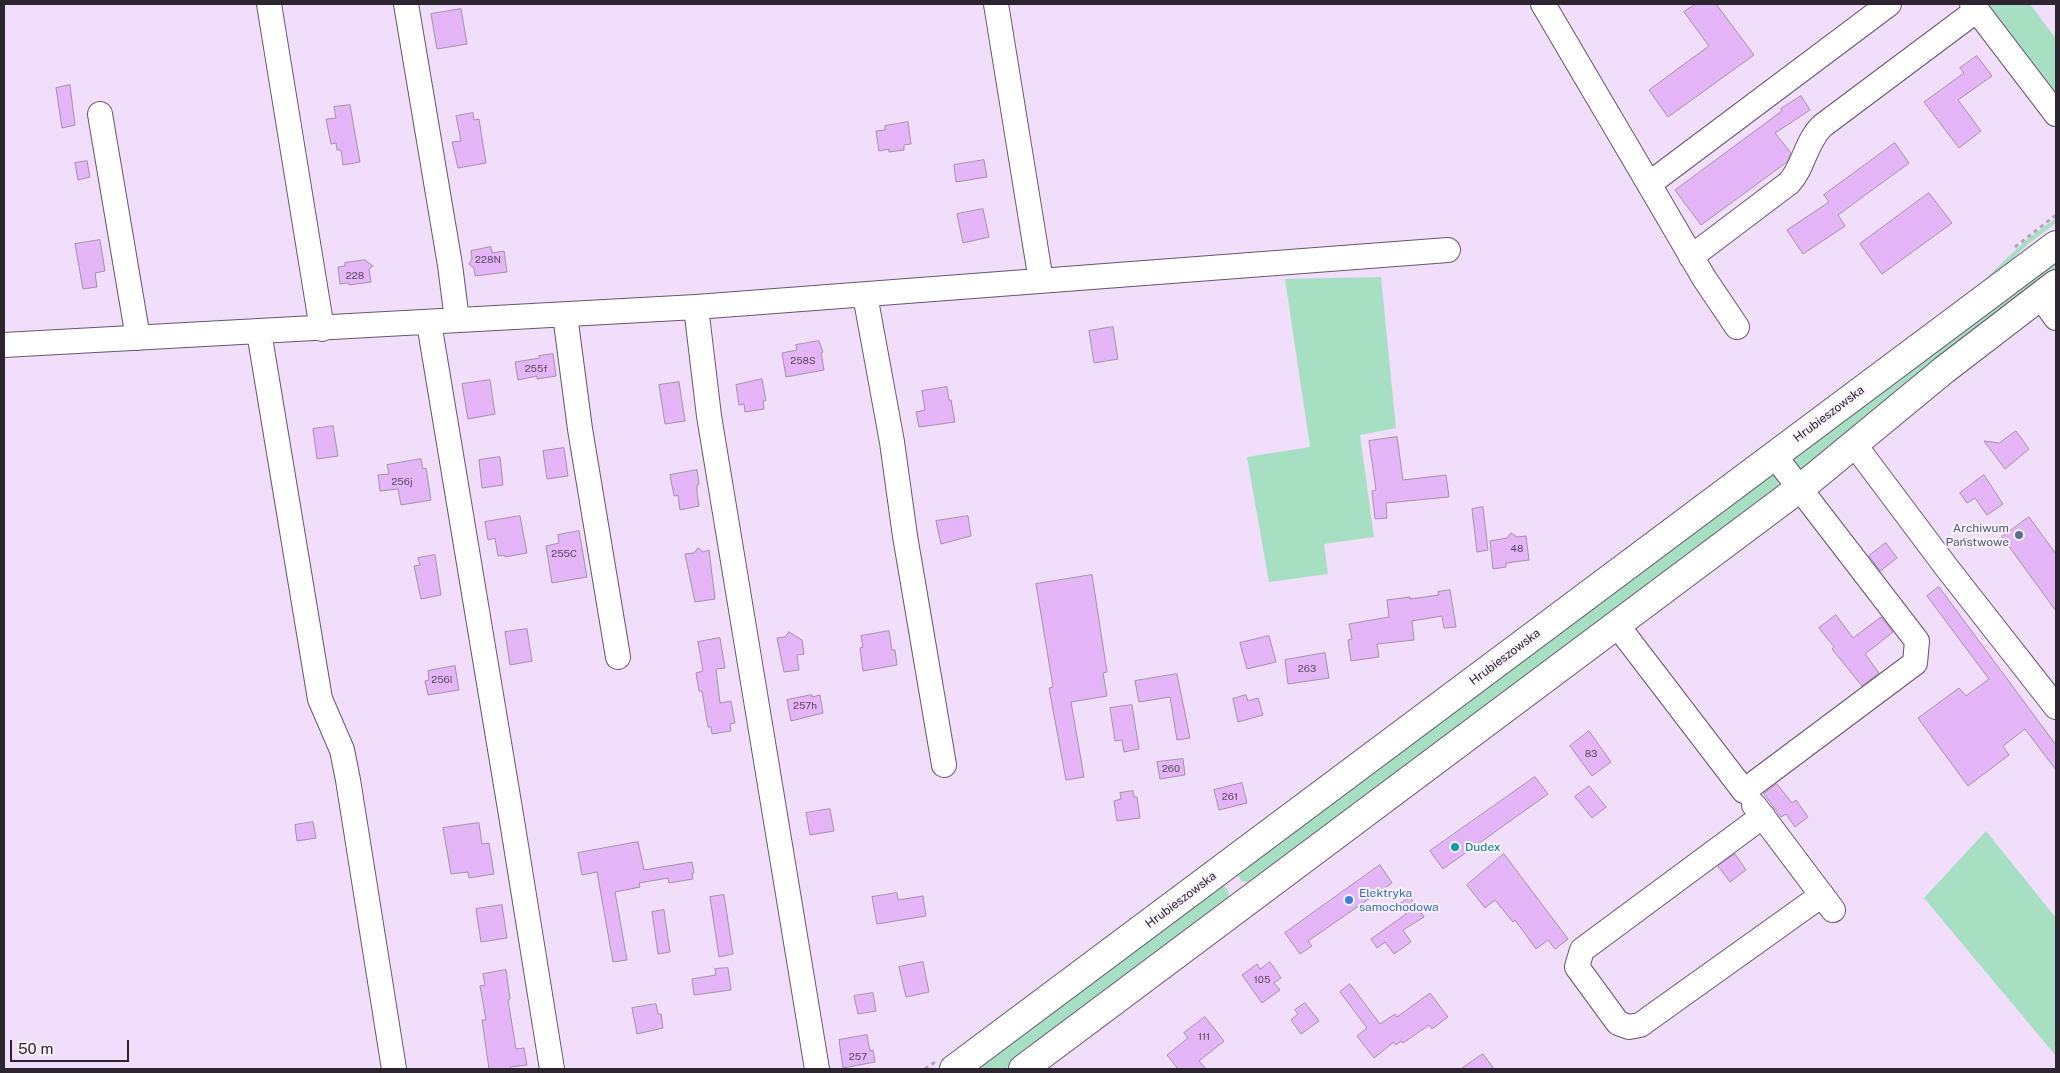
<!DOCTYPE html>
<meta charset="utf-8">
<style>
body{margin:0}
#map{position:relative;width:2060px;height:1073px;overflow:hidden;background:#f1defa;font-family:"Public Sans",sans-serif}
canvas{display:block}
.frame{position:absolute;inset:0;border:5px solid #2c252f;pointer-events:none}
.scale{position:absolute;left:10px;top:1040px;width:119px;height:22px;box-sizing:border-box;border:2px solid #2c252f;border-top:0;padding-left:6px;font-size:15px;line-height:18px;white-space:nowrap;color:#2c252f;-webkit-text-stroke:4px #f8f0fb;paint-order:stroke}
</style>
<div id="map">
<canvas width="2060" height="1073"></canvas>
<div class="frame"></div>
<div class="scale">50 m</div>
</div>
<script>
const g = document.querySelector('canvas').getContext('2d');
g.lineJoin = 'round';
function fillPath(path, color) { g.fillStyle = color; g.fill(path, 'evenodd'); }
function stroke(path, color, width, dash) { g.strokeStyle = color; g.lineWidth = width; g.lineCap = dash ? 'butt' : 'round'; g.setLineDash(dash || []); g.stroke(path); }
function label(font, color, halo, rows, align = 'center') {
  g.font = font + ' "Public Sans",sans-serif'; g.lineWidth = 4; g.setLineDash([]); g.textBaseline = 'middle'; g.strokeStyle = halo; g.fillStyle = color; for (const [text, x, y, turn = 0] of rows) {
    g.save(); g.translate(x, y); g.rotate((+turn || 0) * Math.PI / 180); g.textAlign = isNaN(turn) ? turn : align; if (halo) g.strokeText(text, 0, 0); g.fillText(text, 0, 0); g.restore();
  }
}
const green = new Path2D(`
 M1983 4H2030L2056 39V101Z
 M2056 218V223L2028 244 1992 278 1862 374H1859L1980 284 2025 241Z
 M2056 255V270L1802 471 1795 468 1791 455Z
 M1381 277 1396 428 1360 435 1374 537 1324 544 1328 574 1269 582 1247 457 1310 447 1285 279Z
 M1848 382 1849 383 1639 541 1637 540Z
 M1770 473 1777 478 1779 488 1251 883 1241 881 1237 872Z
 M1986 831 2056 918V1056L1924 898Z
 M1222 884 1228 890 1229 899 1005 1069H966Z`);
const building = new Path2D(`
 M1696 4H1716L1754 55 1668 117 1649 90 1709 46 1684 12Z
 M461 9 467 44 437 49 431 14Z
 M1977 56 1992 76 1958 100 1981 131 1959 148 1924 102 1964 73 1960 68Z
 M70 85 75 125 62 128 56 88Z
 M1801 96 1810 110 1775 133 1791 153 1787 162 1701 225 1675 190 1782 111 1781 109Z
 M350 105 360 162 343 165 341 150H337L336 143 331 144 326 119 336 118 334 107Z
 M473 113 474 120 479 119 486 163 458 168 452 142 461 141 456 116Z
 M908 122 911 144 904 145V150L889 152V149L879 151 876 131 885 130V126Z
 M1895 143 1909 163 1838 215 1845 226 1803 254 1787 230 1829 202 1824 195Z
 M984 160 987 177 956 182 954 165Z
 M87 161 90 177 78 180 75 163Z
 M1929 193 1952 223 1882 274 1860 244Z
 M983 209 989 237 963 243 957 214Z
 M100 240 105 271 95 273 97 287 83 289 75 244Z
 M491 247 492 253 504 251 507 272 475 276 474 268 469 264 472 259 471 251Z
 M365 260 373 266 369 269 371 282 349 285 348 283 340 284 338 267 345 266V263Z
 M1113 327 1118 359 1094 363 1089 331Z
 M819 341 823 352 821 353 824 370 786 377 782 353 797 350 796 345Z
 M553 354 556 376 537 379V376L518 380 515 362 540 358 539 356Z
 M762 379 766 401H763L764 409 745 412 744 404 739 405 736 385Z
 M490 380 495 414 468 419 462 384Z
 M679 382 685 421 665 424 659 385Z
 M947 387 949 400H951L955 422 919 427 916 412 925 410 922 391Z
 M333 426 338 456 317 459 313 429Z
 M2016 431 2029 449 2005 469 1984 441 1999 443Z
 M1397 437 1403 480 1446 475 1449 497 1386 503 1387 518 1375 519 1372 491 1376 490 1369 441Z
 M564 448 568 476 547 479 543 451Z
 M500 457 503 485 482 488 479 460Z
 M421 459 423 469 426 468 431 500 401 505 398 489 380 491 378 475 389 474 387 465Z
 M697 470 699 484 697 485V492L699 506 680 510 678 495 674 496 670 475Z
 M1984 475 2003 504 1987 515 1975 498 1967 503 1960 493Z
 M1483 507 1488 550 1477 552 1472 509Z
 M520 516 527 553 505 557V555L498 556 495 538 488 540 485 522Z
 M968 516 971 536 941 544 936 521Z
 M2029 517 2056 554V611L2002 537Z
 M579 531 587 577 552 583 546 546 559 543 558 535Z
 M1511 533 1517 537 1526 536 1529 560 1506 563V567L1493 569 1490 541 1507 538Z
 M1886 543 1897 558 1880 571 1869 556Z
 M698 548 703 552 709 550 715 599 695 602 685 554 694 553Z
 M435 555 441 595 421 599 414 566 420 565 418 558Z
 M1092 575 1107 672 1103 673 1107 696 1071 702 1084 777 1066 780 1049 688 1053 687 1036 584Z
 M1939 587 2056 745V770L2025 729 2003 746 2009 755 1968 786 1918 718 1959 688 1966 696 1989 679 1927 596Z
 M1450 590 1456 627 1444 628 1442 616 1412 621 1414 640 1377 644 1379 657 1351 661 1348 640 1352 639 1349 624 1389 617 1387 600 1410 597V599L1439 595 1438 592Z
 M1836 615 1853 638 1881 617 1893 632 1865 654 1879 673 1862 686 1832 649 1834 647 1819 628Z
 M527 629 532 661 510 665 505 632Z
 M889 631 892 650H895L897 665 863 671 860 648 863 647 861 636Z
 M789 632 802 640 804 654 797 655 799 670 784 672 777 638 785 637Z
 M1269 636 1276 662 1247 669 1240 643Z
 M720 638 725 668 716 669 720 703 731 701 735 723 730 724 731 731 712 734 711 727H708L702 691H699L696 673 703 671 698 642Z
 M1325 653 1329 678 1288 684 1285 660Z
 M455 666 459 690 428 695 425 681 429 680 428 671Z
 M1177 674 1190 738 1177 740 1170 697 1139 702 1135 681Z
 M812 695V697L820 695 823 713 791 721 787 700Z
 M1246 695 1248 701 1258 698 1263 715 1238 722 1233 699Z
 M1132 705 1139 749 1124 752 1122 740 1115 741 1110 708Z
 M1589 731 1611 762 1592 776 1570 746Z
 M1183 759 1185 775 1160 779 1157 762Z
 M1535 777 1548 794 1443 869 1430 851Z
 M1242 783 1247 803 1219 810 1214 790Z
 M1777 784 1792 803 1796 800 1808 817 1795 827 1786 814 1781 817 1764 794Z
 M1589 786 1606 807 1592 818 1575 797Z
 M1133 791 1134 797H1137L1140 818 1117 821 1114 801 1121 799 1120 793Z
 M830 809 834 831 810 835 806 813Z
 M313 822 316 838 297 841 295 825Z
 M479 823 482 844 489 843 494 874 469 878 468 872 451 874 443 828Z
 M638 842 644 870 692 862 694 873H692L693 879 669 883 668 878 639 883 640 887 615 892 627 960 613 962 597 872 582 875 578 853Z
 M1504 854 1568 939 1555 949 1548 940 1536 949 1515 920 1513 922 1495 900 1485 908 1467 885Z
 M1735 854 1746 870 1730 882 1718 866Z
 M1380 865 1392 883 1308 941 1312 946 1300 954 1285 933Z
 M897 893 898 900 923 896 926 916 877 924 872 897Z
 M724 895 733 954 719 957 710 897Z
 M1410 897 1424 917 1403 930 1411 942 1394 954 1385 942 1377 948 1371 939 1406 914 1400 904Z
 M502 905 507 938 481 942 476 909Z
 M664 910 670 952 658 954 652 912Z
 M923 962 929 992 906 997 899 967Z
 M1270 962 1281 978 1274 983 1280 990 1262 1003 1242 975 1257 964 1260 969Z
 M728 968 731 990 694 995 692 979 716 975 715 969Z
 M506 970 510 999 508 1000 516 1049 524 1048 527 1065 510 1067V1069H489L482 1020H486L480 986 485 985 483 974Z
 M1350 984 1380 1024 1395 1014 1397 1017 1430 993 1448 1017 1432 1029 1429 1025 1403 1043 1401 1041 1396 1045 1394 1042 1374 1058 1357 1036 1367 1028 1340 992Z
 M873 993 876 1011 858 1014 854 996Z
 M1305 1003 1319 1021 1301 1034 1291 1020 1298 1014 1295 1010Z
 M656 1004 658 1014H661L663 1028 637 1034 632 1008Z
 M1205 1017 1224 1041 1199 1061 1206 1069H1178L1167 1055 1188 1038 1184 1033Z
 M867 1035 870 1051 873 1050 875 1062 843 1068 839 1040Z
 M1483 1054 1494 1069H1461Z`);
const path = new Path2D(`
 M2015 247 2056 215
 M925 1069 935 1062`);
const minor = new Path2D(`
 M269 4 322 329
 M406 4 450 265 457 320
 M996 4 1041 281
 M1543 4 1649 184 1889 4
 M1972 4 2056 114
 M100 114 138 338
 M1649 184 1704 278 1737 327
 M1691 257 1789 183C1804 167 1805 143 1822 126L1977 10
 M865 295 892 442 905 536 944 765
 M2040 296 2056 318
 M696 307 709 416 817 1069
 M565 315 580 429 618 657
 M429 323C470 572 513 820 552 1069
 M259 332 320 699 342 750 348 780 394 1069
 M4 345 696 307 1448 250
 M1854 444 1947 568 2056 707
 M1617 625 1744 791 1915 663 1917 641 1774 455
 M1754 805 1833 910
 M1763 816 1582 950 1577 967 1618 1023 1629 1027 1640 1025 1822 895`);
const major = new Path2D(`
 M954 1069 2056 245
 M1023 1069 1813 478 1944 370 2056 284`);
const markers = [
 [2019,535,5,"#5c6f8a"],
 [1455,847,5,"#0f9aa8"],
 [1349,900,5,"#3f7fe0"]
];
const numberNames = [
 ["228N",488,260],
 ["228",355,276],
 ["258S",803,361],
 ["255f",536,369],
 ["256j",402,482],
 ["48",1517,549],
 ["255C",564,554],
 ["263",1307,669],
 ["256l",442,680],
 ["257h",805,706],
 ["83",1591,754],
 ["260",1171,769],
 ["261",1230,797],
 ["105",1262,980],
 ["111",1204,1037],
 ["257",858,1057]
];
const streetNames = [
 ["Hrubieszowska",1829,414,-37],
 ["Hrubieszowska",1505,657,-37],
 ["Hrubieszowska",1181,900,-37]
];
const serviceNames = [
 ["Archiwum",2009,528],
 ["Państwowe",2009,542]
];
const cultureNames = [
 ["Dudex",1465,847]
];
const shopNames = [
 ["Elektryka",1359,893],
 ["samochodowa",1359,907]
];
fillPath(green, '#a6dfc2');
fillPath(building, '#e4b5f7');
stroke(building, '#a291aa', 1);
stroke(minor, '#67566e', 26);
stroke(major, '#67566e', 30);
stroke(path, '#b4a4bb', 3, [4, 4]);
stroke(minor, '#fff', 24);
stroke(major, '#fff', 28);
for (const [x, y, r, color] of markers) { const dot = new Path2D(); dot.arc(x, y, r, 0, 2 * Math.PI); g.fillStyle = color; g.fill(dot); stroke(dot, '#f8f0fb', 2); }
label('10px', '#5a4961', null, numberNames);
label('12px', '#2c252f', '#f8f0fb', streetNames);
label('12px', '#4e5e75', '#f8f0fb', serviceNames, 'right');
label('12px', '#0d838f', '#f8f0fb', cultureNames, 'left');
label('12px', '#366cbe', '#f8f0fb', shopNames, 'left');
</script>
